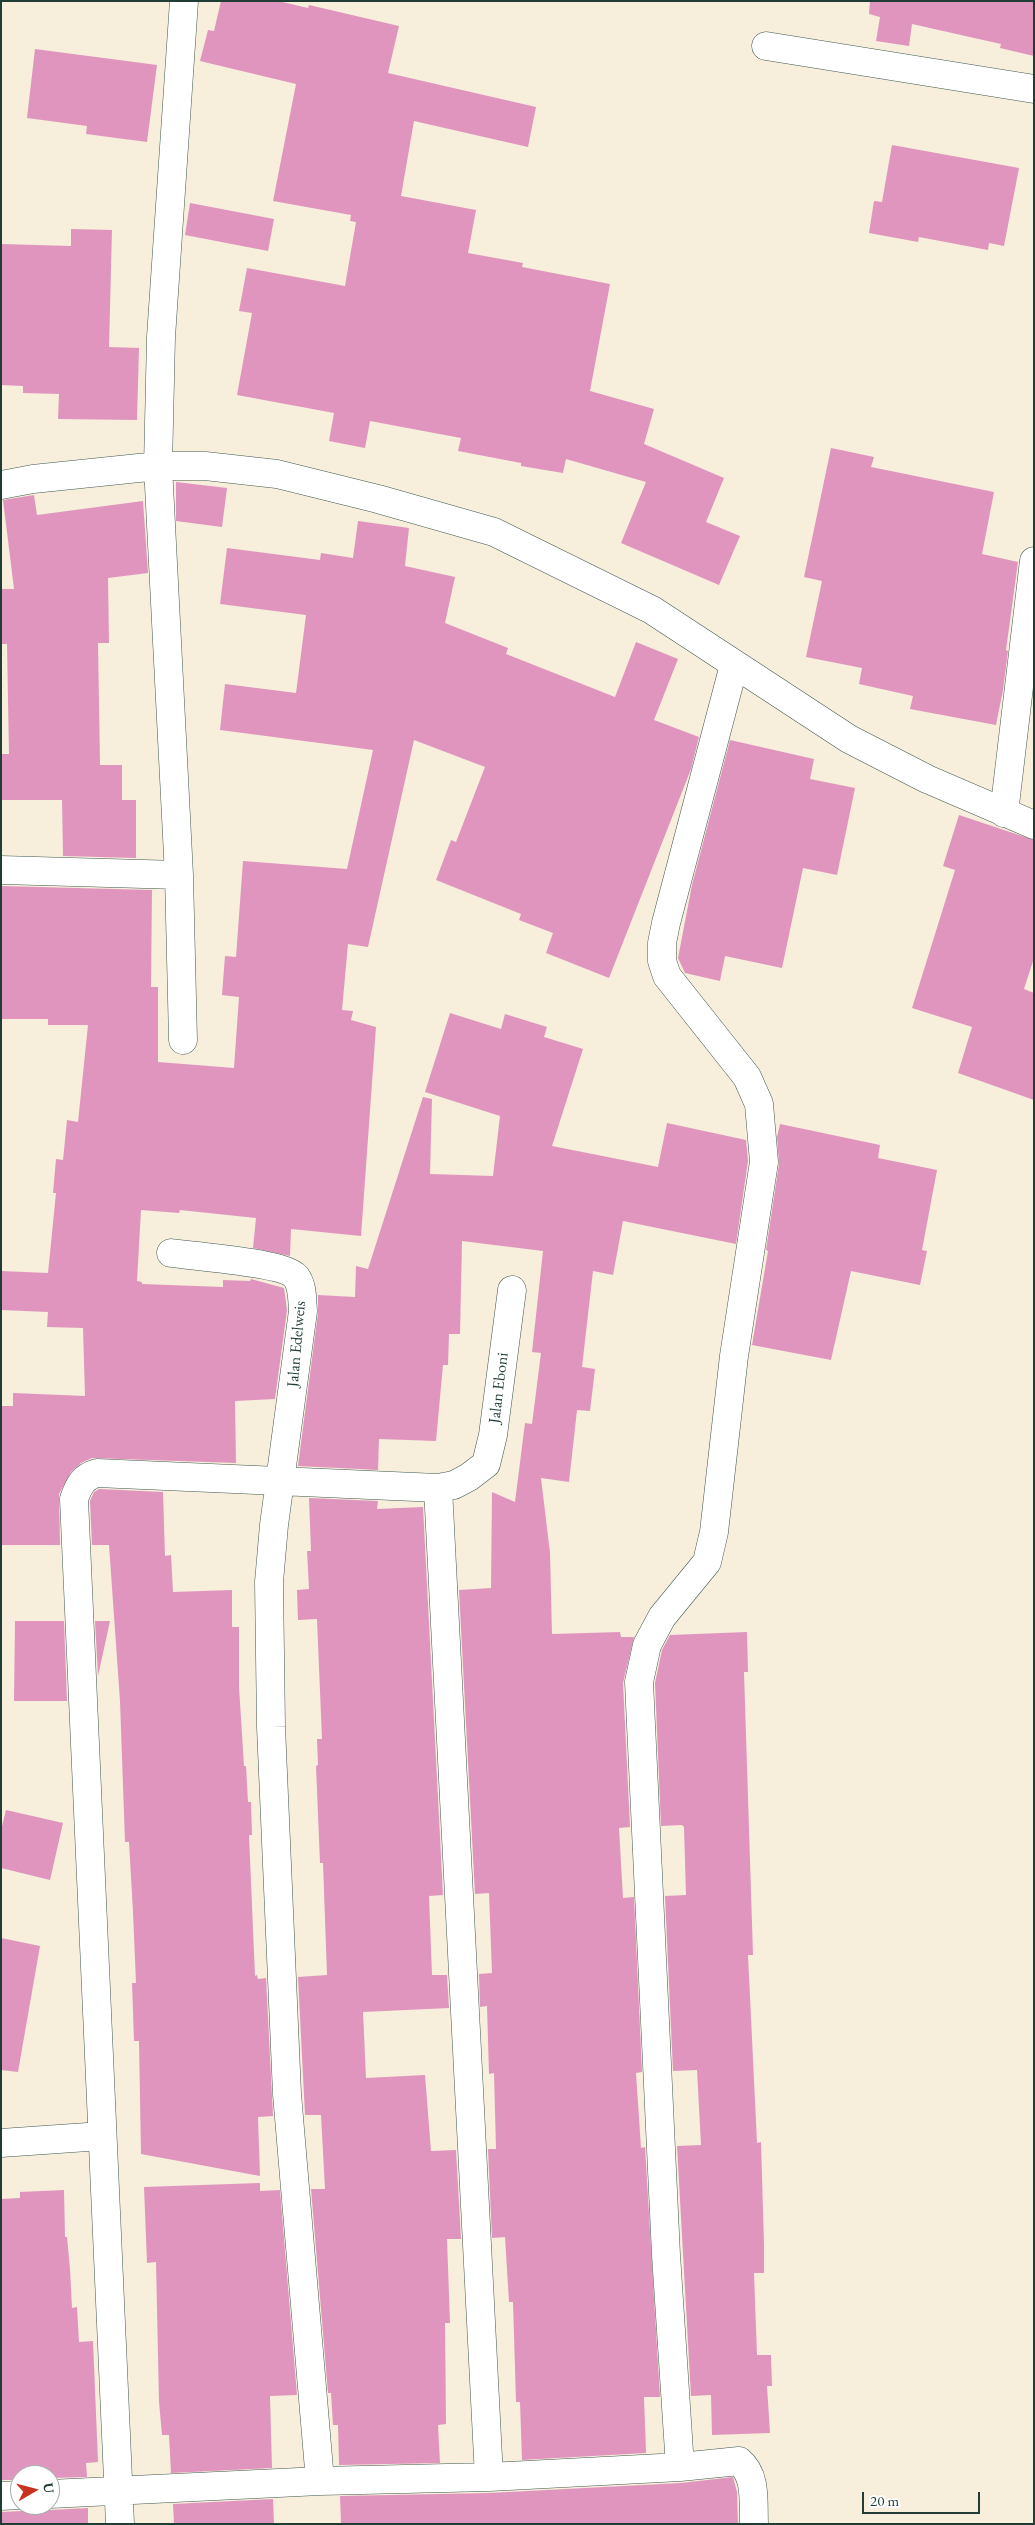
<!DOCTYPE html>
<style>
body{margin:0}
#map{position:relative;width:1035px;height:2525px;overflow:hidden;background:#f7eedc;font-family:"EB Garamond",serif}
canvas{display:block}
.frame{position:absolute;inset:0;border:2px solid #1f3d34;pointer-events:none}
.north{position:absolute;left:10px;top:2465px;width:50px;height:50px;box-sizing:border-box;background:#fff;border:1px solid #a5b1ae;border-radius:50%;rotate:82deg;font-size:14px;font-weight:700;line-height:20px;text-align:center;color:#1f3d34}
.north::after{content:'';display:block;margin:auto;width:18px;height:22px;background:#c8321e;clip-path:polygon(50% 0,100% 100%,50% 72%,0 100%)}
.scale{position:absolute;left:862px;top:2492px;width:118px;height:22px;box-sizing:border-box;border:2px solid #1f3d34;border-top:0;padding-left:6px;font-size:15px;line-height:18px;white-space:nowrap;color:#1f3d34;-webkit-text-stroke:4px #fff;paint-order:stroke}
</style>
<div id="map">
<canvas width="1035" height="2525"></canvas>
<div class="frame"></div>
<div class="north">U</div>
<div class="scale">20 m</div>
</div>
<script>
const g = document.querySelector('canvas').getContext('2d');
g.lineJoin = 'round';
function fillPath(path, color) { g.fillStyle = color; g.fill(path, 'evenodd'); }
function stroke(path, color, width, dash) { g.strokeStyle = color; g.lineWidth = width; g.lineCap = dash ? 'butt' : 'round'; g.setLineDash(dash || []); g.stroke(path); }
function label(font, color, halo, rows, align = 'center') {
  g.font = font + ' "EB Garamond",serif'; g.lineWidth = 4; g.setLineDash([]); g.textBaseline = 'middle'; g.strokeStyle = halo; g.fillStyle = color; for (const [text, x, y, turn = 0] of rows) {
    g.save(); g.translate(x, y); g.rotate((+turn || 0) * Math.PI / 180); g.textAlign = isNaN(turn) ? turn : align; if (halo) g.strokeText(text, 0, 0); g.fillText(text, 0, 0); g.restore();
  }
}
const building = new Path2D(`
 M221 1H278L308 8 309 5 399 26 388 73 536 107 528 147 414 121 401 196 476 210 468 253 523 263 522 267 610 284 590 391 654 409 644 444 724 478 706 522 740 536 719 585 621 543 646 482 566 459 563 473 521 466V463L458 451 461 438 370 421 365 448 329 441 334 413 237 395 252 313 239 311 247 268 345 286 356 222 350 221 351 215 273 201 296 84 200 61 208 30 214 31Z
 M870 1H1034V56L1000 48 1001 44 912 24 909 46 876 41 880 17 869 14Z
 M35 49 157 65 147 142 86 134 87 126 27 118Z
 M892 145 1019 168 1004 246 989 243 988 250 919 237 918 242 869 233 874 201 882 202Z
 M190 203 274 219 268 251 185 235Z
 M71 229 112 230 109 347 139 348 137 420 58 419 59 394 23 393V386L1 385V244L71 246Z
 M831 448 874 457 871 467 994 492 982 554 1018 562 1006 650 1008 651 1003 690 996 725 910 709 913 696 859 684 862 668 806 657 822 581 804 577Z
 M176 482 227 488 222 527 176 521Z
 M34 495 37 515 143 501 148 573 108 578 109 643H98L100 765H122V800H136V858L63 856 62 800H1V754H9L7 644H2L1 589H14L3 500Z
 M358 521 409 528 405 566 455 577 445 623 508 648 506 654 615 697 636 642 678 659 654 720 699 737 691 769 609 978 546 953 553 933 519 920 521 914 436 880 451 840 456 842 485 767 414 740 368 947 348 944 342 1010 353 1011 351 1020 376 1027 361 1236 291 1229 290 1256 253 1248 256 1218 180 1210 179 1213 141 1210 137 1281 142 1282V1284L223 1287V1280L250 1281 251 1279 284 1288 287 1310 275 1399 235 1401 236 1463 92 1458 81 1463 71 1472 59 1494 60 1545H1V1406H13V1393L85 1396 83 1328 47 1327 48 1312 1 1310V1271L48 1273 56 1193H53L56 1159 63 1160 67 1120 78 1122 88 1025H48V1019H1V886L152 890 151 987H158V1062L234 1068 239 997 222 995 225 956 236 957 243 861 347 869 373 750 220 730 225 684 296 693 306 615 220 604 227 548 320 560 321 553 353 558Z
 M730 740 814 759 810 779 855 788 837 875 803 868 782 968 725 956 720 981 685 973 678 958 692 885Z
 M959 815 1034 840V958L1024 989 1034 993V1100L958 1073 972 1027 912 1008 955 870 943 866Z
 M450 1013 501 1029 505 1014 547 1027 544 1037 583 1049 552 1146 658 1167 667 1123 746 1140 748 1161 736 1244 623 1221 613 1275 593 1271 582 1367 595 1369 590 1411 577 1410 569 1482 541 1478 550 1553 552 1634 620 1632 621 1637H634L623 1683 630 1827 619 1828 623 1898 634 1897 642 2072 636 2073 641 2148 645 2147 660 2397H644L646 2453 522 2460 520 2402H516L513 2302H509L505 2237 492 2238 488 2149H496L494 2073 489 2074 487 2006 480 2007 479 1974 492 1973 489 1893 475 1894 459 1590 491 1588 492 1492 515 1502 525 1423 532 1424 541 1353 532 1352 543 1251 462 1241 460 1334H449L448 1365H443L436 1441 379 1439 378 1470 298 1466 318 1313V1295L355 1297 356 1266 368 1269 423 1097 432 1099 430 1174 493 1176 500 1116 425 1092Z
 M780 1124 880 1145 878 1158 937 1170 922 1250 927 1251 920 1285 851 1271 831 1360 752 1345 768 1251 766 1250 779 1164 777 1137Z
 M99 1489 163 1492 165 1556 171 1555 173 1592 232 1590V1627H239V1687L244 1766H246L248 1802H251L252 1835H249L255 1976 257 1975 258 1979 266 1978 273 2116 258 2117 260 2176 141 2154 139 2041H134L132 1983H136L133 1912 129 1842H125L120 1701 109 1545H92L90 1501 94 1492Z
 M309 1498 378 1501 377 1509 423 1507 443 1895 429 1896 432 1975H447L449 2008 363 2012 366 2078 425 2075 431 2151 456 2150 461 2239H447L450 2323H445L446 2424 438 2425 440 2463 339 2465 338 2425H333L331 2393H328L311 2189H325L321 2115H305L298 1977 327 1975 323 1863H320L316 1766 318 1765 317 1739H322L317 1619 298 1620 297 1590 309 1589 307 1551H311Z
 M15 1621H64L67 1701H14Z
 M95 1621H110L98 1676Z
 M747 1632 748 1672H744L753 1955H748L757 2143 761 2142 764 2244V2273H754L757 2355H771L772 2386H767L770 2433 712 2435 711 2395 691 2396 677 2146 701 2145 697 2070 673 2071 665 1896 686 1895 684 1827 682 1825 661 1826 655 1683 662 1650 670 1635Z
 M6 1810 63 1823 50 1880 1 1868V1830Z
 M1 1938 40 1946 18 2072 1 2070Z
 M260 2183V2191L280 2190 297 2395 270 2396 272 2468 171 2473 169 2435H162L159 2402 156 2262 147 2263 144 2187Z
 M64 2190 65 2237H67L70 2269 72 2308 77 2307 79 2342 93 2341 98 2462 86 2463 87 2477 50 2478V2475H20V2480H1V2199L20 2198V2192Z
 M733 2477 737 2492 738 2524H341L340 2496 489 2493 681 2483Z
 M273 2499 274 2524H174L173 2504Z
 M31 2505H40L51 2510 88 2508V2524H1V2512L21 2511Z`);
const street = new Path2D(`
 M766 46 1034 89
 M1 485 33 479 158 466H205L277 474 378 499 494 532 652 610 849 739 927 779 1034 825
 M1004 813 1034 561
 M1 870 179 875
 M183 1040 179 875 158 466 161 337 184 1
 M171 1253C193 1256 285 1263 296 1277 303 1286 302 1300 303 1311L274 1525 269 1582 271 1727 287 2094 320 2481
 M438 1488 489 2477
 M1 2143 102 2136
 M680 2467 666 2255 639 1682 647 1645 662 1617 707 1562 714 1532 734 1356 764 1162 759 1104 747 1077 667 976 662 961V943L666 923 734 665
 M50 2494 320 2481 489 2477 680 2467 739 2461C757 2476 753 2501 754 2524
 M1 2496 20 2495
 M120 2524 74 1499C79 1485 83 1477 97 1473L438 1488 454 1485 469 1477 486 1464 493 1435 512 1290`);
const streetNames = [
 ["Jalan Edelweis",297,1344,-85],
 ["Jalan Eboni",499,1388,-83]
];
fillPath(building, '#e095bf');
stroke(street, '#3f584d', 29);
stroke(street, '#fff', 28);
label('16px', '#1f3d34', '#fff', streetNames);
</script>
